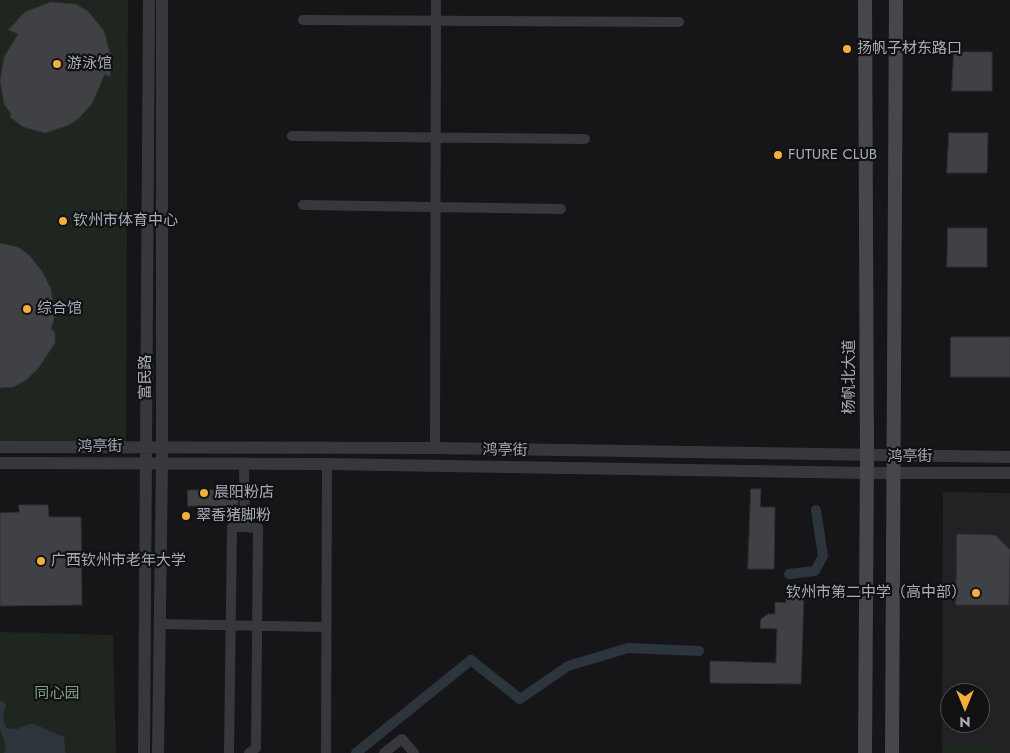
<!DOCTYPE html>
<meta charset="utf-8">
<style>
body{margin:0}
#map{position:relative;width:1010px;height:753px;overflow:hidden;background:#161618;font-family:Jost,sans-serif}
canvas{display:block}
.north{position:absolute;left:940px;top:683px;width:50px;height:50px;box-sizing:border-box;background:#111113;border:1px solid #4d4f55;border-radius:50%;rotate:180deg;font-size:14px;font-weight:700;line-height:20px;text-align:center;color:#a8adb8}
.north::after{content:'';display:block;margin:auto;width:18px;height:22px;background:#f2b134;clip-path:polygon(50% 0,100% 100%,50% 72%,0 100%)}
</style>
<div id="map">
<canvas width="1010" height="753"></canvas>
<div class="north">N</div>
</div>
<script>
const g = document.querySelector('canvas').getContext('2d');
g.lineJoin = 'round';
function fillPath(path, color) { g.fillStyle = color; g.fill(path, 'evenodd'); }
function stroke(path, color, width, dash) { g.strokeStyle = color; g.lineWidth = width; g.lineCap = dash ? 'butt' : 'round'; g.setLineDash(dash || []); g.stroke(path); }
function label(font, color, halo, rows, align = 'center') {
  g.font = font + ' Jost,"Noto Sans SC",sans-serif'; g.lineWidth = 4.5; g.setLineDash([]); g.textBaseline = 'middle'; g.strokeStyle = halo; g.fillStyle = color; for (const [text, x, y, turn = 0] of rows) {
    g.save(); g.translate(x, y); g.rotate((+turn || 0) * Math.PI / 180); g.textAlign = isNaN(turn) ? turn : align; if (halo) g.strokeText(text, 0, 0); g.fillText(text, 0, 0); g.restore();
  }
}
const built = new Path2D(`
 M943 492 1010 493V753H942ZM950 693H980V723H950Z`);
const green = new Path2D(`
 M0 0H128L126 443H0Z
 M0 632 113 635 116 753H0Z
 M943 742H993V753H943Z`);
const water = new Path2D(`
 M0 700 6 704 3 717 6 728 17 729 32 723 64 737 66 753H4L6 747 0 728Z`);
const canal = new Path2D(`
 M789 574 815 571 823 556 816 510
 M356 753 471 660 520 699 568 666 628 648 699 651`);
const building = new Path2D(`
 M51 2 75 4 88 11 104 31 112 60 110 77 105 74 92 104 78 119 69 125 45 133 23 127 10 117 11 114 4 104 0 81 4 57 18 34 8 30 25 12Z
 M954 52H992V91H952Z
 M949 133H988L987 173H947Z
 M948 228H987V267H947Z
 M0 243 18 247 29 255 42 271 51 289 55 316 51 329 55 332V343L38 369 26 380 14 387 0 388Z
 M951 337H1010V377H951Z
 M751 489H761L760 507H775L774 569H748Z
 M188 490H238V506H188Z
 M19 505H48L49 517H81L82 605 0 606V513L19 512Z
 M957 534 995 535 1010 550 1009 605H956Z
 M795 592 804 593 801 684 710 683V661L776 663 777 629 760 628 761 619 768 614H775V602L786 603V598H795Z`);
const minor = new Path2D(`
 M303 20 679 22
 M292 136 585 139
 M303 205 561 209
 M435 448 436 0
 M245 527 258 528 256 748 249 753
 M160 624 326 627
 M229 753 232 527H245L244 463
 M326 753 327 464
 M384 753 402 739 414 753`);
const tertiary = new Path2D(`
 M0 447 435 448 1010 457
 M0 463 327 464 867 473H1010
 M144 753 149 0
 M158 753 162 463V0`);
const secondary = new Path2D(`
 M865 0 867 456 865 753
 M892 753 896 0`);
const markers = [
 [847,49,5,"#f2b134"],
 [57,64,5,"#f2b134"],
 [778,155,5,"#f2b134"],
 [63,221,5,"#f2b134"],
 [27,309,5,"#f2b134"],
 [204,493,5,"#f2b134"],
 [186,516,5,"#f2b134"],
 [41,561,5,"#f2b134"],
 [976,593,5,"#f2b134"]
];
const poiNames = [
 ["扬帆子材东路口",857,49],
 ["游泳馆",67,64],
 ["FUTURE CLUB",788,155],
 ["钦州市体育中心",73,221],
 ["综合馆",37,309],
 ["晨阳粉店",214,493],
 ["翠香猪脚粉",196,516],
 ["广西钦州市老年大学",51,561],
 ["钦州市第二中学（高中部）",966,593,"right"]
];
const streetNames = [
 ["富民路",146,377,-90],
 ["杨帆北大道",850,377,-90],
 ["鸿亭街",100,447],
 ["鸿亭街",505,451,1],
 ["鸿亭街",910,457]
];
const parkNames = [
 ["同心园",57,694]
];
fillPath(built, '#222225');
fillPath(green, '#1e261f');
fillPath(water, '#2c353c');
stroke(canal, '#2c353c', 10);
fillPath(building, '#404145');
stroke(building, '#303034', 1);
stroke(minor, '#37383d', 10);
stroke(tertiary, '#37383d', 12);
stroke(secondary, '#45474d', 14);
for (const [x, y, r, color] of markers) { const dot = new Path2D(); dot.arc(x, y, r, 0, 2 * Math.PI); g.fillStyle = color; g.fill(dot); stroke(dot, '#111113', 2); }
label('15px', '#a8adb8', '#111113', poiNames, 'left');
label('15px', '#a8adb8', '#111113', streetNames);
label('15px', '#7fa381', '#111113', parkNames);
</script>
